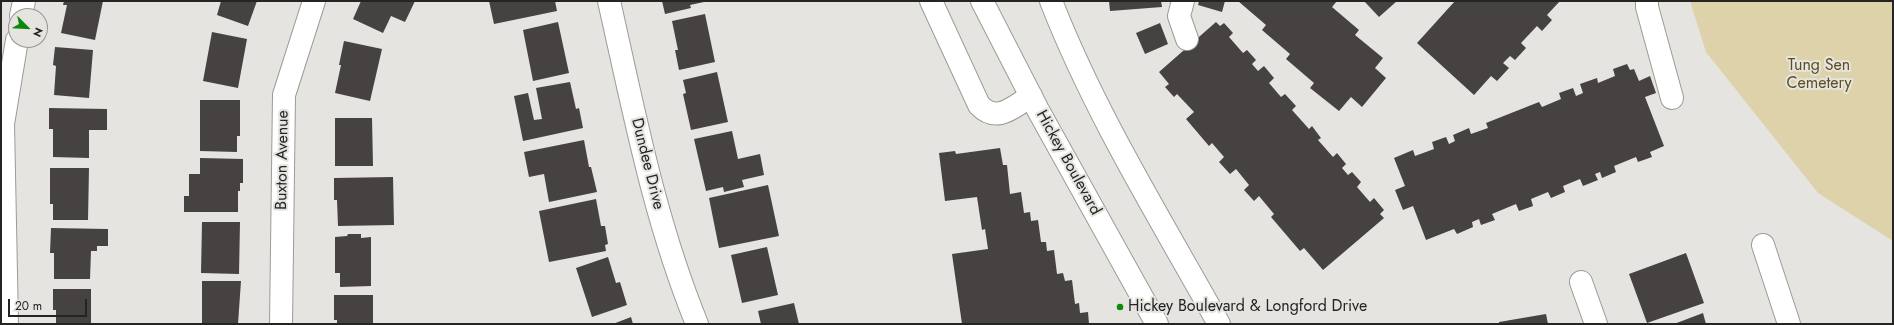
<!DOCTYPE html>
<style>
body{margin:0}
#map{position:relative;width:1894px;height:325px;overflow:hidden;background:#e5e4e0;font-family:Jost,sans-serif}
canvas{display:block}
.frame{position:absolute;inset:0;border:2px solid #242423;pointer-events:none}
.north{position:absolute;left:8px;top:8px;width:40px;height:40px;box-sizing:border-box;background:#e5e4e0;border:1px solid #989794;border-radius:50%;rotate:114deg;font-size:11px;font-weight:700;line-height:16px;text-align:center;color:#242423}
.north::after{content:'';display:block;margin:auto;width:14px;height:18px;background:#0b890f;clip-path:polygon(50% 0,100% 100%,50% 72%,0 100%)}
.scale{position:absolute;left:8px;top:299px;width:79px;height:18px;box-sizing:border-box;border:2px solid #242423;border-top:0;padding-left:5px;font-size:12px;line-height:14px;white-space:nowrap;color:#242423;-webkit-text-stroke:3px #e5e4e0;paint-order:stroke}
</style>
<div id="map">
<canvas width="1894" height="325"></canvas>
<div class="frame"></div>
<div class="north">N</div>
<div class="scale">20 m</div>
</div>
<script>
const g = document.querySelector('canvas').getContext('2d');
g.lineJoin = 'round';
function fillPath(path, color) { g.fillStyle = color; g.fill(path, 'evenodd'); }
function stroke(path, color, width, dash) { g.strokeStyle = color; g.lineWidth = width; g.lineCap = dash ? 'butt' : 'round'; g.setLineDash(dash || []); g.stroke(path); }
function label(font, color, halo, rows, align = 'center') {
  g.font = font + ' Jost,sans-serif'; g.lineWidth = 4; g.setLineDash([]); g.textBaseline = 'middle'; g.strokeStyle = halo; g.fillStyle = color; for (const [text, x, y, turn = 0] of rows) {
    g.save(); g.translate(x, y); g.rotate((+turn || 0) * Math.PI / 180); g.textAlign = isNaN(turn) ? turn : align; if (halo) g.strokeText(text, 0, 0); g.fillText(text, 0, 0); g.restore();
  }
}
const green = new Path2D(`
 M1690 1H1893V241L1818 193 1706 52Z`);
const building = new Path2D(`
 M64 1H103L95 40 61 33 67 5H63Z
 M221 1H257L248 26 217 15Z
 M361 1H415L405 22 391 16 383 33 353 19Z
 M489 1H555L557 11 494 24Z
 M662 1H704V2L690 5 691 8 665 14Z
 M1109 1H1161L1162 7 1110 11Z
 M1199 1H1225L1222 12 1198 5Z
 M1238 1H1337L1332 7 1359 30 1355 35 1383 58 1375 68 1386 78 1362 107 1351 97 1339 111 1310 88 1314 83 1286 59 1290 54 1262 30 1266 25Z
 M1364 1H1397L1379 17Z
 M1455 1H1560L1547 15 1552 20 1542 31 1537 26 1521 43 1526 48 1515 60 1510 56 1503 63 1509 68 1497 81 1491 76 1474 95 1417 43Z
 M705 14 715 62 679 70 675 50H678L672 21Z
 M558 22 569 73 533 81 523 30Z
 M1216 22 1220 26 1224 23 1233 33 1229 37 1243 53 1247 50 1256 60 1252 64 1258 71 1264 66 1274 78 1269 83 1281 97 1285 94 1296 106 1292 110 1309 129 1312 126 1321 138 1318 140 1333 157 1337 153 1346 164 1342 168 1348 175 1352 172 1361 182 1357 187 1370 202 1374 198 1384 210 1380 214 1384 218 1323 270 1304 248 1300 251 1271 217 1274 214 1259 196 1254 201 1244 190 1249 185 1236 169 1230 174 1219 162 1224 157 1212 143 1209 146 1186 119 1194 112 1177 94 1174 97 1165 87 1169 84 1159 72Z
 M1160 23 1168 44 1145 54 1136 33Z
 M212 32 247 39 238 88 203 81Z
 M344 41 382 49 370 101 335 93 341 65H339Z
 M55 47 93 50 89 98 54 95 56 66 53 65Z
 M1627 64 1630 70 1634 69 1639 81 1650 76 1656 93 1645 97 1664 146 1650 152 1652 157 1638 162 1636 157 1614 166 1616 172 1602 178 1600 172 1595 174 1598 180 1583 186 1580 179 1563 186 1565 192 1551 198 1548 192 1531 199 1533 206 1519 211 1516 204 1492 214 1495 220 1481 225 1479 219 1472 222 1473 227 1457 234 1454 229 1426 240 1413 206 1403 210 1395 190 1405 186 1394 158 1413 150 1415 156 1434 149 1432 142 1446 137 1449 144 1455 141 1453 135 1469 128 1471 134 1488 128 1486 123 1539 102 1542 107 1561 99 1559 93 1573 88 1576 96 1583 93 1580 84 1597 78 1598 83 1615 76 1613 69Z
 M717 72 728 122 691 130 683 94 686 93 683 80Z
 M570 82 576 109 579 108 583 128 523 141 514 96 528 93 534 120 542 119 536 88Z
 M200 100H240V136H237V152L200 151Z
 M49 108 107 109V130H89V158L53 157V129H49Z
 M335 118H372L373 166H335Z
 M732 131 738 159 760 154 764 175 742 180 744 187 724 192 723 187 706 191 694 139Z
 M584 140 589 167H591L597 192 549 202 544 174 529 177 524 152Z
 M1000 148 1003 165H1007L1010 194 1021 192 1024 213 1030 212 1031 221 1038 220 1041 242H1046L1047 251 1054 250 1057 274 1063 273 1065 281 1072 280 1075 304 1079 303 1080 313 1088 312 1089 324H962L952 254 988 249 985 229 982 230 977 197 945 201 939 153 955 151 956 154Z
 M200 158 243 159V183H240V191H238V212H184V196H189V174H200Z
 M50 168H89L88 220H53V204H50Z
 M393 177 394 225 338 226 337 200H334V178Z
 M768 185 779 236 719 248 709 198Z
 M596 199 601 226H605L608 244 605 245 606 251 549 262 539 211Z
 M202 222H240L239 274 201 273Z
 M51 228 108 229V246H97V251H91L90 279H54V253H50Z
 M348 234H361V238L371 237V286L340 287V273H335V237L347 236Z
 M767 247 778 295 742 303 731 255Z
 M1686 253 1704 303 1647 323 1629 274Z
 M608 257 616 283 620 282 627 305 592 317 576 268Z
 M202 281H241L238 324H202Z
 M53 289H91V324H56V310H53Z
 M334 295H373V324H337V320H334Z
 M794 303 799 324H761L758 311Z
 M1703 313 1706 324H1674Z
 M1546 314 1548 324H1499V322Z
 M631 317 633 324H613Z`);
const minor = new Path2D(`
 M609 1C634 111 654 219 697 324
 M931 1 979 105C997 124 1013 107 1031 96
 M1183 1 1179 16 1187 39
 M1647 1V7L1672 98
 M21 16 24 1
 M1763 245 1789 324
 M1581 282 1596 324
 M7 324 3 124 17 40
 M281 324 284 95 314 1`);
const major = new Path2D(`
 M982 1 1038 110 1157 324
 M1051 1C1095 114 1160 218 1219 324`);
const markers = [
 [1120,307,4,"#0b890f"]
];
const parkNames = [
 ["Tung Sen",1819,66],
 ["Cemetery",1819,84]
];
const streetNames = [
 ["Buxton Avenue",283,160,-89],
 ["Hickey Boulevard",1068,163,61],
 ["Dundee Drive",647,164,76]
];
const poiNames = [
 ["Hickey Boulevard & Longford Drive",1128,307]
];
fillPath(green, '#ded2aa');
fillPath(building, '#454241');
stroke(minor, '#9c9b98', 24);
stroke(major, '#9c9b98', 24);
stroke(minor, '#fff', 22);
stroke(major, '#fff', 22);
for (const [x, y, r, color] of markers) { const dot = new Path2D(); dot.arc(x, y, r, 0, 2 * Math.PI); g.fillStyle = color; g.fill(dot); stroke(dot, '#e5e4e0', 1.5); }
label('16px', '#5d4f1d', '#e5e4e0', parkNames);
label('16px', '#242423', '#e5e4e0', streetNames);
label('16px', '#242423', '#e5e4e0', poiNames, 'left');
</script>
